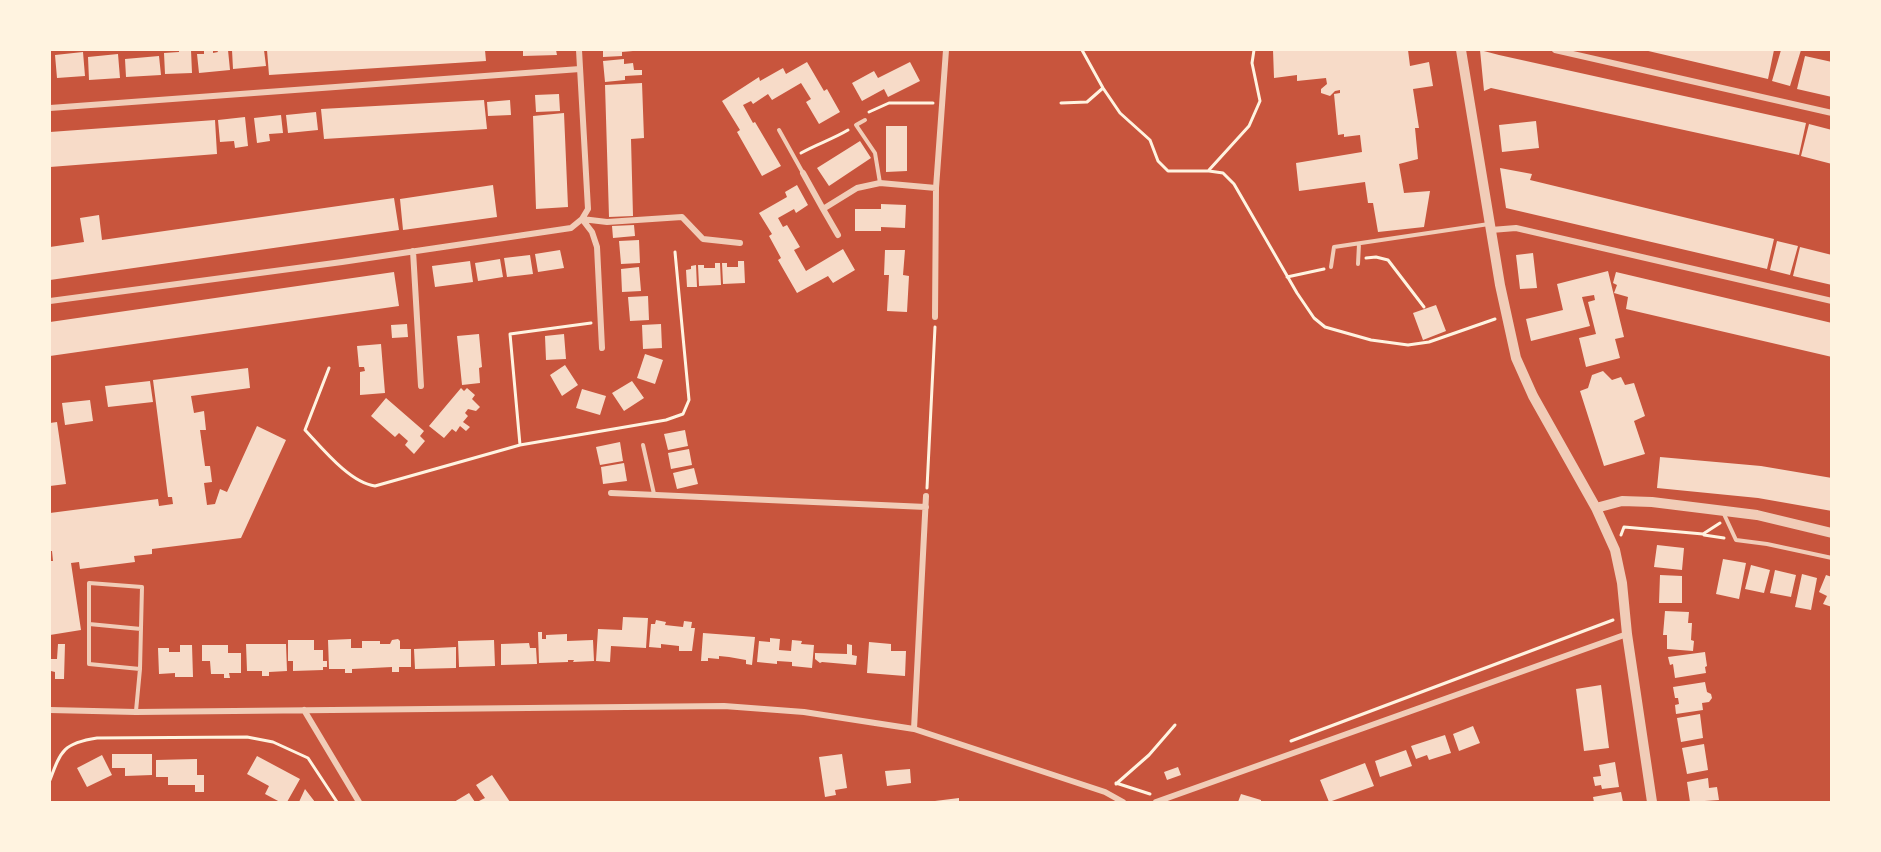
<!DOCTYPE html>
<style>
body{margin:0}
#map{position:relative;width:1881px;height:852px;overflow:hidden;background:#c8553d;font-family:Rubik,sans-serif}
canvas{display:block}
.frame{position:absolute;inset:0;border:51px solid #fff3e0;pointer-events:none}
</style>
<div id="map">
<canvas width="1881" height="852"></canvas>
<div class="frame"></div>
</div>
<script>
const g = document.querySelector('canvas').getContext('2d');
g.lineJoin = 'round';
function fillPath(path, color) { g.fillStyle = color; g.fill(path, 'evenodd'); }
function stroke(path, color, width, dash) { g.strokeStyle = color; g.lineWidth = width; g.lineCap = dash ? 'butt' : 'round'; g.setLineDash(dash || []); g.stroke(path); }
const building = new Path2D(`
 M179 50H191L192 73 165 74 164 53 179 52Z
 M204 50H213V53L218 52 217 50H228L230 70 199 73 197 54H204Z
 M232 50H264L266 66 233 69Z
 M267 50H485L486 61 269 75Z
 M523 50H556L557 55 523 56Z
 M603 50H633V51L622 52V56L603 57Z
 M1273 50H1408L1410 66 1429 62 1433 86 1413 89 1419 128H1415L1418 159 1399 164 1404 193 1430 191 1424 227 1378 232 1373 203H1368L1365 182 1299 191 1296 163 1362 152 1360 135 1344 137V134L1338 135 1334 94 1340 93V90L1335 91 1330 96 1321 93V89L1327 84 1326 78 1297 81V75L1274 78Z
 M1480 50 1499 55 1806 123 1799 155 1491 88 1484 91Z
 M1644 50H1774L1768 79Z
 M1781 50H1801L1790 86 1772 81Z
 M83 52 85 76 57 78 55 55Z
 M118 54 120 78 89 80 88 57Z
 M159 56 161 75 126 77 125 59Z
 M1805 56 1832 62V97L1797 89Z
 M624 59V64L633 63 634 70H642V75L625 76V80L605 82 603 61Z
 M807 62 824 91 827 89 840 112 819 124 806 102 811 99 801 83 772 100 768 94 753 104 751 101 743 105 753 123 755 122 781 166 762 176 737 132 740 130 722 101 759 77 760 81 783 68 786 74Z
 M910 62 920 81 888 97 884 89 862 101 852 83 874 71 878 78Z
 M642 83 644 138 631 139 633 216 609 217 605 85Z
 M559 94 560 111 536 112 535 95Z
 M484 100 487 129 324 139 321 109Z
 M510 100 511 115 488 116 487 102Z
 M316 112 318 130 288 133 286 115Z
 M564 113 568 207 536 209 533 116Z
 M281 115 283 133 269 134 270 141 257 143 254 118Z
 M245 117 248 146 235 148 234 141 220 142 218 120Z
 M215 120 217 154 50 167V132Z
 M1536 121 1539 148 1502 152 1499 125Z
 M1809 124 1832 130V164L1801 156Z
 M886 126H907V171L886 172Z
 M860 141 871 158 829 186 817 168Z
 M1500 168 1532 174 1530 180 1774 239 1767 269 1506 208Z
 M493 185 497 217 403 230 400 199Z
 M797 185 808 205 796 213 794 209 778 218 783 227 787 225 800 247 794 250 806 271 843 249 855 270 833 283 828 276 797 293 778 260 781 258 769 236 772 234 759 213 787 197 785 192Z
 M394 198 399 230 50 280V247L84 242 80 218 99 215 102 240Z
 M881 204 906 205 905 228 881 227V231H855V209H881Z
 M634 225 635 236 613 238 612 226Z
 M639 240 640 263 621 264 619 241Z
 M1777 241 1798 246 1790 275 1770 270Z
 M1800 247 1832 255V285L1793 276Z
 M560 250 564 268 538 272 535 254Z
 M885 250H905L903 275 909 276 907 312 887 311 889 275H884Z
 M1533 253 1537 288 1520 289 1516 255Z
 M530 255 533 274 507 277 504 258Z
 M500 259 503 277 478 281 475 263Z
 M470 261 473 282 435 287 432 266Z
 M738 261H744L745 283 723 284 722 263H727V267H738Z
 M715 263H720L721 285 699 286 698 265H704V268H715Z
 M696 265 697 287H687L686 270 691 269V266Z
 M639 267 641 291 622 292 621 269Z
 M1608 271 1624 337 1615 339 1620 358 1586 367 1579 338 1596 334 1588 302 1595 300 1594 295 1582 297 1590 326 1531 341 1526 319 1563 310 1557 284Z
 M394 272 399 306 50 356V322Z
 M1616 272 1832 323V357L1626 309 1628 297 1614 293 1617 285 1613 283Z
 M648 296 649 320 630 321 628 297Z
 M1436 305 1446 331 1423 340 1413 313Z
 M407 324 408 337 392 338 391 325Z
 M661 324 662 348 643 349 642 325Z
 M479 334 482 367 479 368 480 383 462 385 457 336Z
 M564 334 566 359 546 360 545 336Z
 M381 344 385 393 360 395V372L365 371 364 367H359L357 346Z
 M645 354 663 360 655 384 637 378Z
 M565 365 578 385 562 396 550 375Z
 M248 368 250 388 191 396 194 413 204 411 206 430H200L205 466H210L212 482 204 483 207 505 215 504 220 489 227 492 257 426 286 440 241 538 152 549V554L134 556 135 562 80 569 79 562 71 563 81 630 50 635V561H53L52 551H50V513L158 499 159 506 173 504 172 497H168L153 380Z
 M1603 371 1612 380 1621 377 1625 385 1634 383 1645 416 1634 421 1645 454 1604 466 1580 391 1588 388 1592 375Z
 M150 381 153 402 108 407 105 386Z
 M632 381 644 398 624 411 612 393Z
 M461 388 464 391 467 388 475 395 472 399 480 407 476 411 468 409 465 413 468 416 463 422 470 427 466 431 460 426 456 432 452 429 444 438 429 426Z
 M582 389 606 396 600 415 576 408Z
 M386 398 424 431 420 436 425 441 414 454 405 445 408 441 399 433 395 437 371 416Z
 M90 400 93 421 65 425 62 403Z
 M57 422 66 484 50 486V423Z
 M685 430 688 446 668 450 664 434Z
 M620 442 623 461 600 465 596 447Z
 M689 449 692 465 671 469 668 453Z
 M1660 457 1761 466 1832 478V511L1758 498 1657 488Z
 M624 463 627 481 603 484 601 467Z
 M694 468 698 484 677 489 673 473Z
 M1657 545 1684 548 1682 570 1654 567Z
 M1723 559 1746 563 1739 599 1716 594Z
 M1751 565 1770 570 1764 593 1745 589Z
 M1775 570 1796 575 1791 597 1770 593Z
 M1802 574 1817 578 1811 610 1795 607Z
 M1660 575 1682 576V603H1659Z
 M1826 575 1832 577V607L1823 604 1827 596 1819 592Z
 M1665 611 1689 612 1688 623H1692L1691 640 1694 641 1693 651 1667 649V635H1663Z
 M623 617 648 618 646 648 611 646 610 662 596 661 598 629 622 630Z
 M656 620 666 622 665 625 683 627 684 621 692 622 691 628H695L692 651H679V646L661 644V648L649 647 651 624H655Z
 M538 632H542V639H546V635L567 634V641L593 640 594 661 573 662 574 660H568V662L539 663Z
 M703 633 755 637 752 665 746 664V660L729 657 719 656V659L708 658V661H701Z
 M770 638 780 639 779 650 791 651 792 640 802 641 801 644 814 645 812 668 792 666V662L777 661V664L757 662 759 641 770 642Z
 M351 639V648H362V641H380V644H390L392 640 398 639 400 641V649H411V667H399V672H392V667L352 669V673H345V669H329L328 640Z
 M288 640H314V650H323V661H327V667H323V670L293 671V661H288Z
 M494 640 495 666 459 667 458 641Z
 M869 642 891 644V651H906L905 676 867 673Z
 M529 643 530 648H536L537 664 501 665V644Z
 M58 644H65L64 679H55V672L51 671V659H57Z
 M246 644H286L287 671 269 672V676H262V671H247Z
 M847 644 852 645V655L857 656 856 665 822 662 820 663 815 659V653L847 654Z
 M180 645H192L193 677H175V673L159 674 158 648H169V652H180Z
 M202 645H228V653H241V673H229L230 678H224V674H211L210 661H202Z
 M456 647V668L415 669 414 649Z
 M1705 652 1707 666 1705 667 1706 673 1675 678 1673 664 1670 665 1668 657Z
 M1705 682 1707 692 1711 694 1712 698 1709 702 1702 703 1703 710 1676 714 1675 705 1679 704 1678 698H1675L1673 687Z
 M1601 685 1609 748 1584 751 1576 689Z
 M1700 714 1703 738 1681 742 1677 718Z
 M1473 726 1480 743 1459 751 1453 734Z
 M1445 735 1451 753 1429 760 1427 755 1416 759 1411 746Z
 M1704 744 1708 770 1687 774 1682 748Z
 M1406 750 1412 766 1380 777 1375 761Z
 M112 754H152V775L125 776V768H112Z
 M842 754 847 788 835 790 836 795 825 797 819 757Z
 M102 755 112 775 87 787 77 768Z
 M257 756 300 779 287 802H280L265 794 269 786 247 774Z
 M197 759V775H204V792H195V785H168V777H156V760Z
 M1615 762 1619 787 1602 789 1601 785 1595 786 1593 777 1601 776 1599 765Z
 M1365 763 1374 786 1329 802 1320 780Z
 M1178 767 1181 775 1167 780 1164 772Z
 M910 769 911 783 887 786 885 771Z
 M492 775 510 802H477L485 798 476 785Z
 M1708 778 1709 788 1717 787 1719 800 1690 802 1687 782Z
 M305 789 315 802H299Z
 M1621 792 1623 802H1594L1593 797Z
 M469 793 475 802H454Z
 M1241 794 1261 800V802H1238Z
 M959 798V802H935V801Z`);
const path = new Path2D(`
 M1082 50 1103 88 1120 113 1150 140 1158 161 1168 171H1209L1223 173 1234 184 1297 293 1314 318 1325 327 1371 340 1408 345 1429 342 1495 319
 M1061 103 1087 102 1103 88
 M869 112 889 103H933
 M801 153C817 144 833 139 848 130
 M1209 170 1249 126 1260 101 1252 63 1254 50
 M1366 258 1376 257 1388 260 1424 307
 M1287 277 1324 269
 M591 323 510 334 520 445 666 420 683 414 689 400 675 252
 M329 368 305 430C322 448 350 483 375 486L520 445
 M927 488 935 327
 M1621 535 1624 527 1703 534 1720 523
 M1704 535 1724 538
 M1291 741 1613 620
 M50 780C61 750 64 743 97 738L247 737 273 742 308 758 337 802
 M1116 783 1150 794
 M1116 784 1149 755 1175 725`);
const service = new Path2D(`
 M865 120 856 125 875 153 880 183
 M779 130 803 173
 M1358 264 1359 244
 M1331 267 1334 247 1489 224
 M643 445 654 494
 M1723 512 1736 540 1767 544 1832 558
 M89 624 141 629
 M136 711 140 669 142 587 89 583V664L140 669`);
const minor = new Path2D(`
 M1555 50 1832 113
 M50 108 580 69
 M803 173 823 209
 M582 219 607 222 682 217 703 239 740 243
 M582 219 592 232 597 247 602 348
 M1491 230 1516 228 1832 301
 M838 235 823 209 857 188 880 183 936 188
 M413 251 421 386
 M50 301 342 262 571 228 582 219 588 209 579 50
 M935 317 936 188 946 50
 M611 493 926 507
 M50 710 136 712 724 706 804 712 914 729 1105 792 1123 802
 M304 710 359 802
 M914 729 926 496
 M1156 802 1627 634`);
const tertiary = new Path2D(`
 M1461 50 1500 285 1516 358 1533 396 1596 508 1615 550 1622 583 1627 634 1652 802
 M1596 508 1622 501 1652 502 1757 515 1832 533`);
fillPath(building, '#f7dbc8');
stroke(path, '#fff3e0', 3);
stroke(service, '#f1ccb7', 4);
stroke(minor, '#f1ccb7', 6);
stroke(tertiary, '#f1ccb7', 10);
</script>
